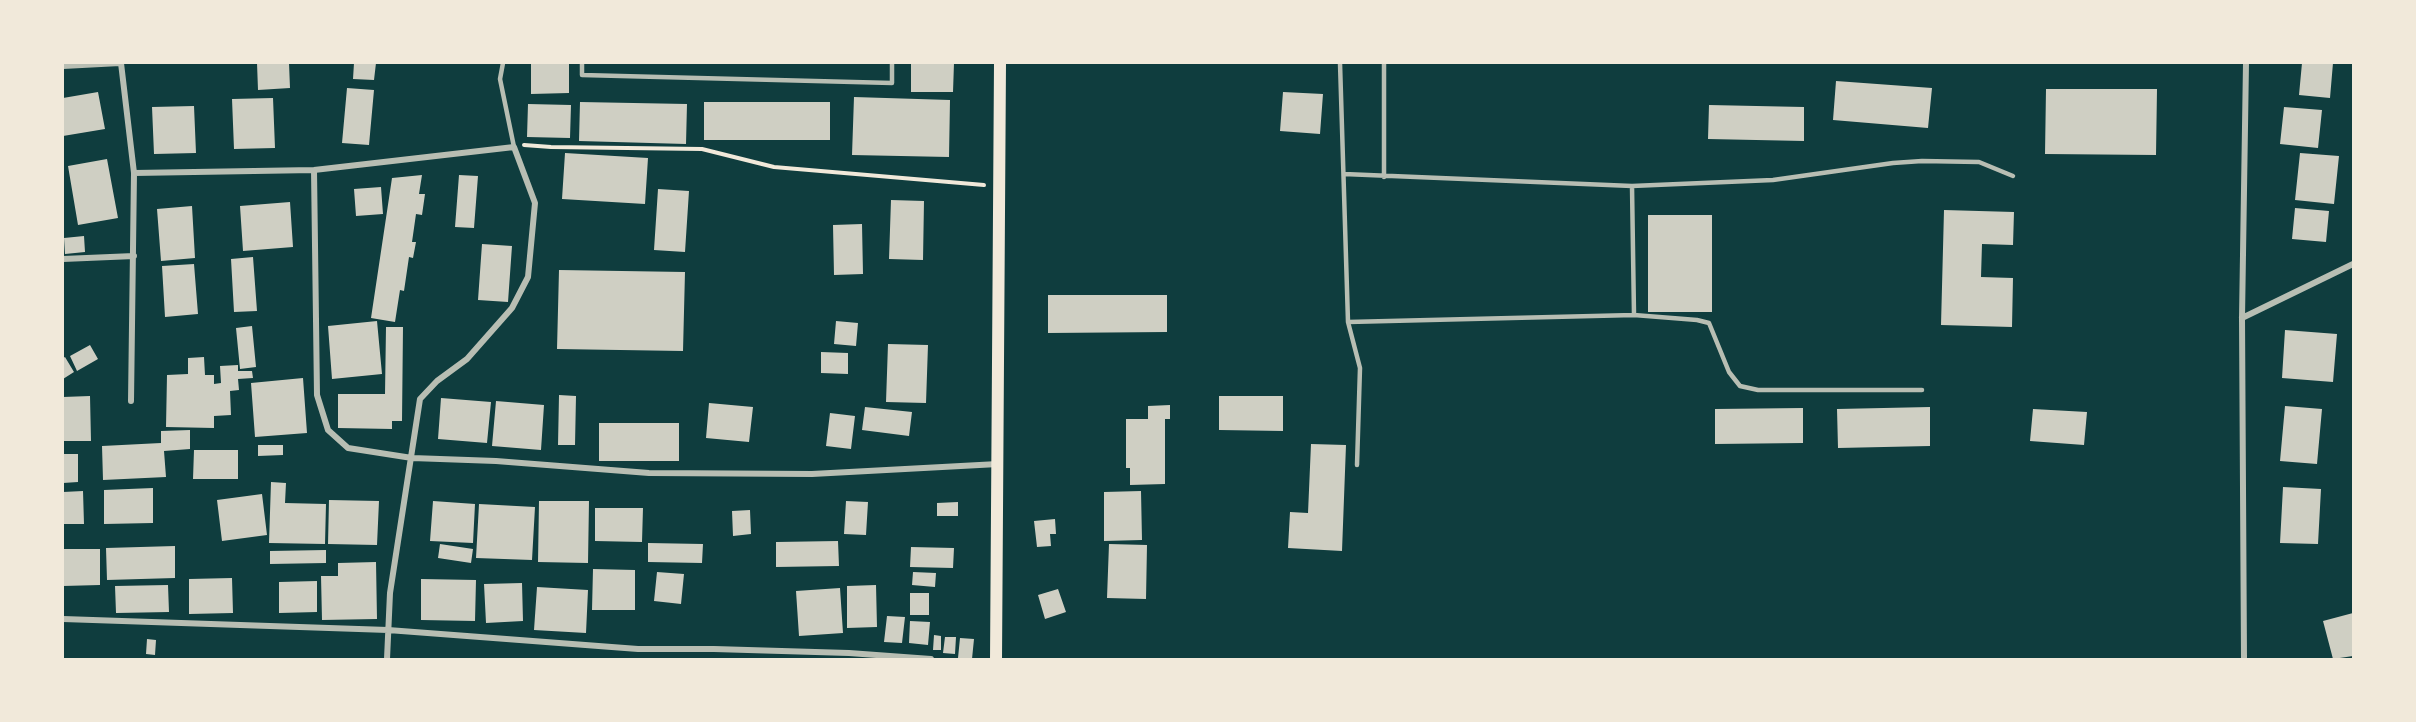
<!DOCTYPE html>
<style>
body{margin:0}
#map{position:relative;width:2416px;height:722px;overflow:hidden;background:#0f3d3e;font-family:Manrope,sans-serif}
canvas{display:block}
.frame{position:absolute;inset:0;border:64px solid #f1e9da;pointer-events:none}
</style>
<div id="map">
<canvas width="2416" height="722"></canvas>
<div class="frame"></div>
</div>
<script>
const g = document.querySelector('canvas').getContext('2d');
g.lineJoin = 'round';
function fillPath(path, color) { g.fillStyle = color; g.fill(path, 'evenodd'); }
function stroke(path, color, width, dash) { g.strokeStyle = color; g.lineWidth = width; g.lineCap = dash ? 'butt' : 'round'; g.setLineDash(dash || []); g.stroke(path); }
const building = new Path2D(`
 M257 63H289L290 88 258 90Z
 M354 63H376L374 80 353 79Z
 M531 63H569V93L531 94Z
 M911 63H954L953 92H911Z
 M2302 63H2333L2330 98 2299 95Z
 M1836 81 1932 88 1928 128 1833 120Z
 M347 88 374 90 369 145 342 143Z
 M2046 89H2157L2156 155 2045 154Z
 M98 92 105 129 63 136V98Z
 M1283 92 1323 94 1320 134 1280 131Z
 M854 97 950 100 949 157 852 155Z
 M273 98 275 148 234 149 232 99Z
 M580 102 687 104 686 144 579 141Z
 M704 102H830V140H704Z
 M528 104 571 105 570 138 527 137Z
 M1709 105 1804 107V141L1708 139Z
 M194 106 196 153 154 154 152 107Z
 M2284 107 2322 110 2318 148 2280 144Z
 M565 153 648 158 645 204 562 199Z
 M2300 153 2339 156 2334 204 2295 200Z
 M107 159 118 218 78 225 68 166Z
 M422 175 419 194H425L422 215 416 214 412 242H416L413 258 409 257 404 291 400 290 395 322 371 318 392 178Z
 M459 175 478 176 474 228 455 227Z
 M381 187 383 214 356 216 354 189Z
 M658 189 689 191 685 252 654 250Z
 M891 200 924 201 923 260 889 259Z
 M290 202 293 247 243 251 240 206Z
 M192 206 195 258 161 261 157 209Z
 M2295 208 2329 211 2326 242 2292 239Z
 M1944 210 2014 212 2013 245 1982 244 1981 277 2013 278 2012 327 1941 325Z
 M1648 215H1712V312H1648Z
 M862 224 863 274 834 275 833 225Z
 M84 236 85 252 65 254 64 238Z
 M482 244 512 246 508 302 478 300Z
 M253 257 257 311 234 312 231 259Z
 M194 264 198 314 165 317 162 266Z
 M559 270 685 272 683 351 557 349Z
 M1048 295H1167V332L1048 333Z
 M377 321 382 374 332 379 328 326Z
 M836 321 858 323 856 346 834 344Z
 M252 326 256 367 240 369 236 328Z
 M386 327H403L402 421H392V429L338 428V394H385Z
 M2285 330 2337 334 2333 382 2282 378Z
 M888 344 928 345 926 403 886 402Z
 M90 345 98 359 77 371 70 356Z
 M821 352 848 353V374L821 373Z
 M65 357 74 372 63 379V358Z
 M204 357 205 375H214V384L221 383 220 366 238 365V371H252L253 378 238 379 239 390 230 391 231 415 214 416V428L166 427 167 375 188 374V358Z
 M303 378 307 433 255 437 251 383Z
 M559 395 576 396 575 445H558Z
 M90 396 91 441H63V397Z
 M1219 396H1283V431L1219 430Z
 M441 398 491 402 487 443 438 439Z
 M496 401 544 405 541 450 492 446Z
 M709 403 753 407 749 442 706 438Z
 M1170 405V419H1165V484L1130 485V468H1126V419H1148V406Z
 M2285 406 2322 409 2317 464 2280 461Z
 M865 407 912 412 909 436 862 430Z
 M1930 407V446L1838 448 1837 409Z
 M1803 408V443L1715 444V409Z
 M2033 409 2087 412 2084 445 2030 441Z
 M830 413 855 416 851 449 826 446Z
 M599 423H679V461H599Z
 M190 430V449L164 451 166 477 103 480 102 446 161 443V431Z
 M1311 444 1346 445 1342 551 1288 548 1290 512 1308 513Z
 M258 445H283V455L258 456Z
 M194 450H238V479H193Z
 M63 454H78V482L63 483Z
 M271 482 286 483 285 503 326 504 325 544 269 543Z
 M2283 487 2321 489 2318 544 2280 543Z
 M153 488V523L104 524V490Z
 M83 491 84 524H63V492Z
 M1141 491 1142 540 1104 541V492Z
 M262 494 267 535 222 541 217 500Z
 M329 500 379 501 377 545 328 544Z
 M433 501 475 504 473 543 430 541Z
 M539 501H589L588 563 538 562Z
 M846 501 868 502 866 535 844 534Z
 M958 502V516H937V503Z
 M479 504 535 507 532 560 476 558Z
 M595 508H643L642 542 595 541Z
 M750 510 751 534 733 536 732 511Z
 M1055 519 1056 534H1050L1051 546 1037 547 1034 521Z
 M838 541 839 566 776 567V542Z
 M648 543 703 544 702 563 648 562Z
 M440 544 473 549 471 563 438 558Z
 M1109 544 1147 545 1146 599 1107 598Z
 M175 546V578L107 580 106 548Z
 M911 547 954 548 953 568 910 567Z
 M63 549H100V585L63 586Z
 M326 550V563L270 564V551Z
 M376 562 377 619 322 620 321 576H338V563Z
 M593 569 635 570V610H592Z
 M657 572 684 574 681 604 654 601Z
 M913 572 936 573 935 587 912 585Z
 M232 578 233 613 189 614V579Z
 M421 579 476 580 475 621 421 620Z
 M317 581V612L279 613V582Z
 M522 583 523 621 486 623 484 584Z
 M168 585 169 612 116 613 115 586Z
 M876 585 877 627 847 628V586Z
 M537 587 588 590 586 633 534 630Z
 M840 588 843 633 799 636 796 591Z
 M1058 589 1066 612 1045 619 1038 595Z
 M910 593H929V615H910Z
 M2353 613V656L2333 659 2323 621Z
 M887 616 905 617 902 643 884 642Z
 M910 621 930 622 928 645 909 643Z
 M934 635 941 636V650H933Z
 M945 637H956L955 654 943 653Z
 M960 638 974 639 972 659 958 658Z
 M147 639 156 640 155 655 146 654Z`);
const path = new Path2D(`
 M524 145 551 147 702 149 774 167 984 185`);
const service = new Path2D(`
 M503 63 500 79 514 147
 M582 63V75L892 83V63
 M1340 63 1348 322 1360 368 1357 465
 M1344 174 1632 186 1773 180 1893 163 1922 161 1979 162 2013 176
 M1384 177V63
 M1632 186 1634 315
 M1348 322 1634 315 1697 320 1709 323 1729 372 1740 386 1758 390H1922`);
const minor = new Path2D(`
 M121 63 134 173 131 401
 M63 66 120 63
 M314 170 317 395 328 430 348 448 412 458 496 461 649 473 812 474 998 464
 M134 173 314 170 514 147 535 203 528 277 512 308 467 359 437 381 420 399 390 593 387 659
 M63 259 134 256
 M2242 318 2353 264
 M63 619 388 630 638 649H714L849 653 931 659
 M2244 659 2242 318 2246 63`);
const secondary = new Path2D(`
 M996 659 1000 63`);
fillPath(building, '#cfcfc3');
stroke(path, '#f1e9da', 4);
stroke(service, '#b8beb3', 4.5);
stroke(minor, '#b8beb3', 6);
stroke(secondary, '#f1e9da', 12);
</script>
